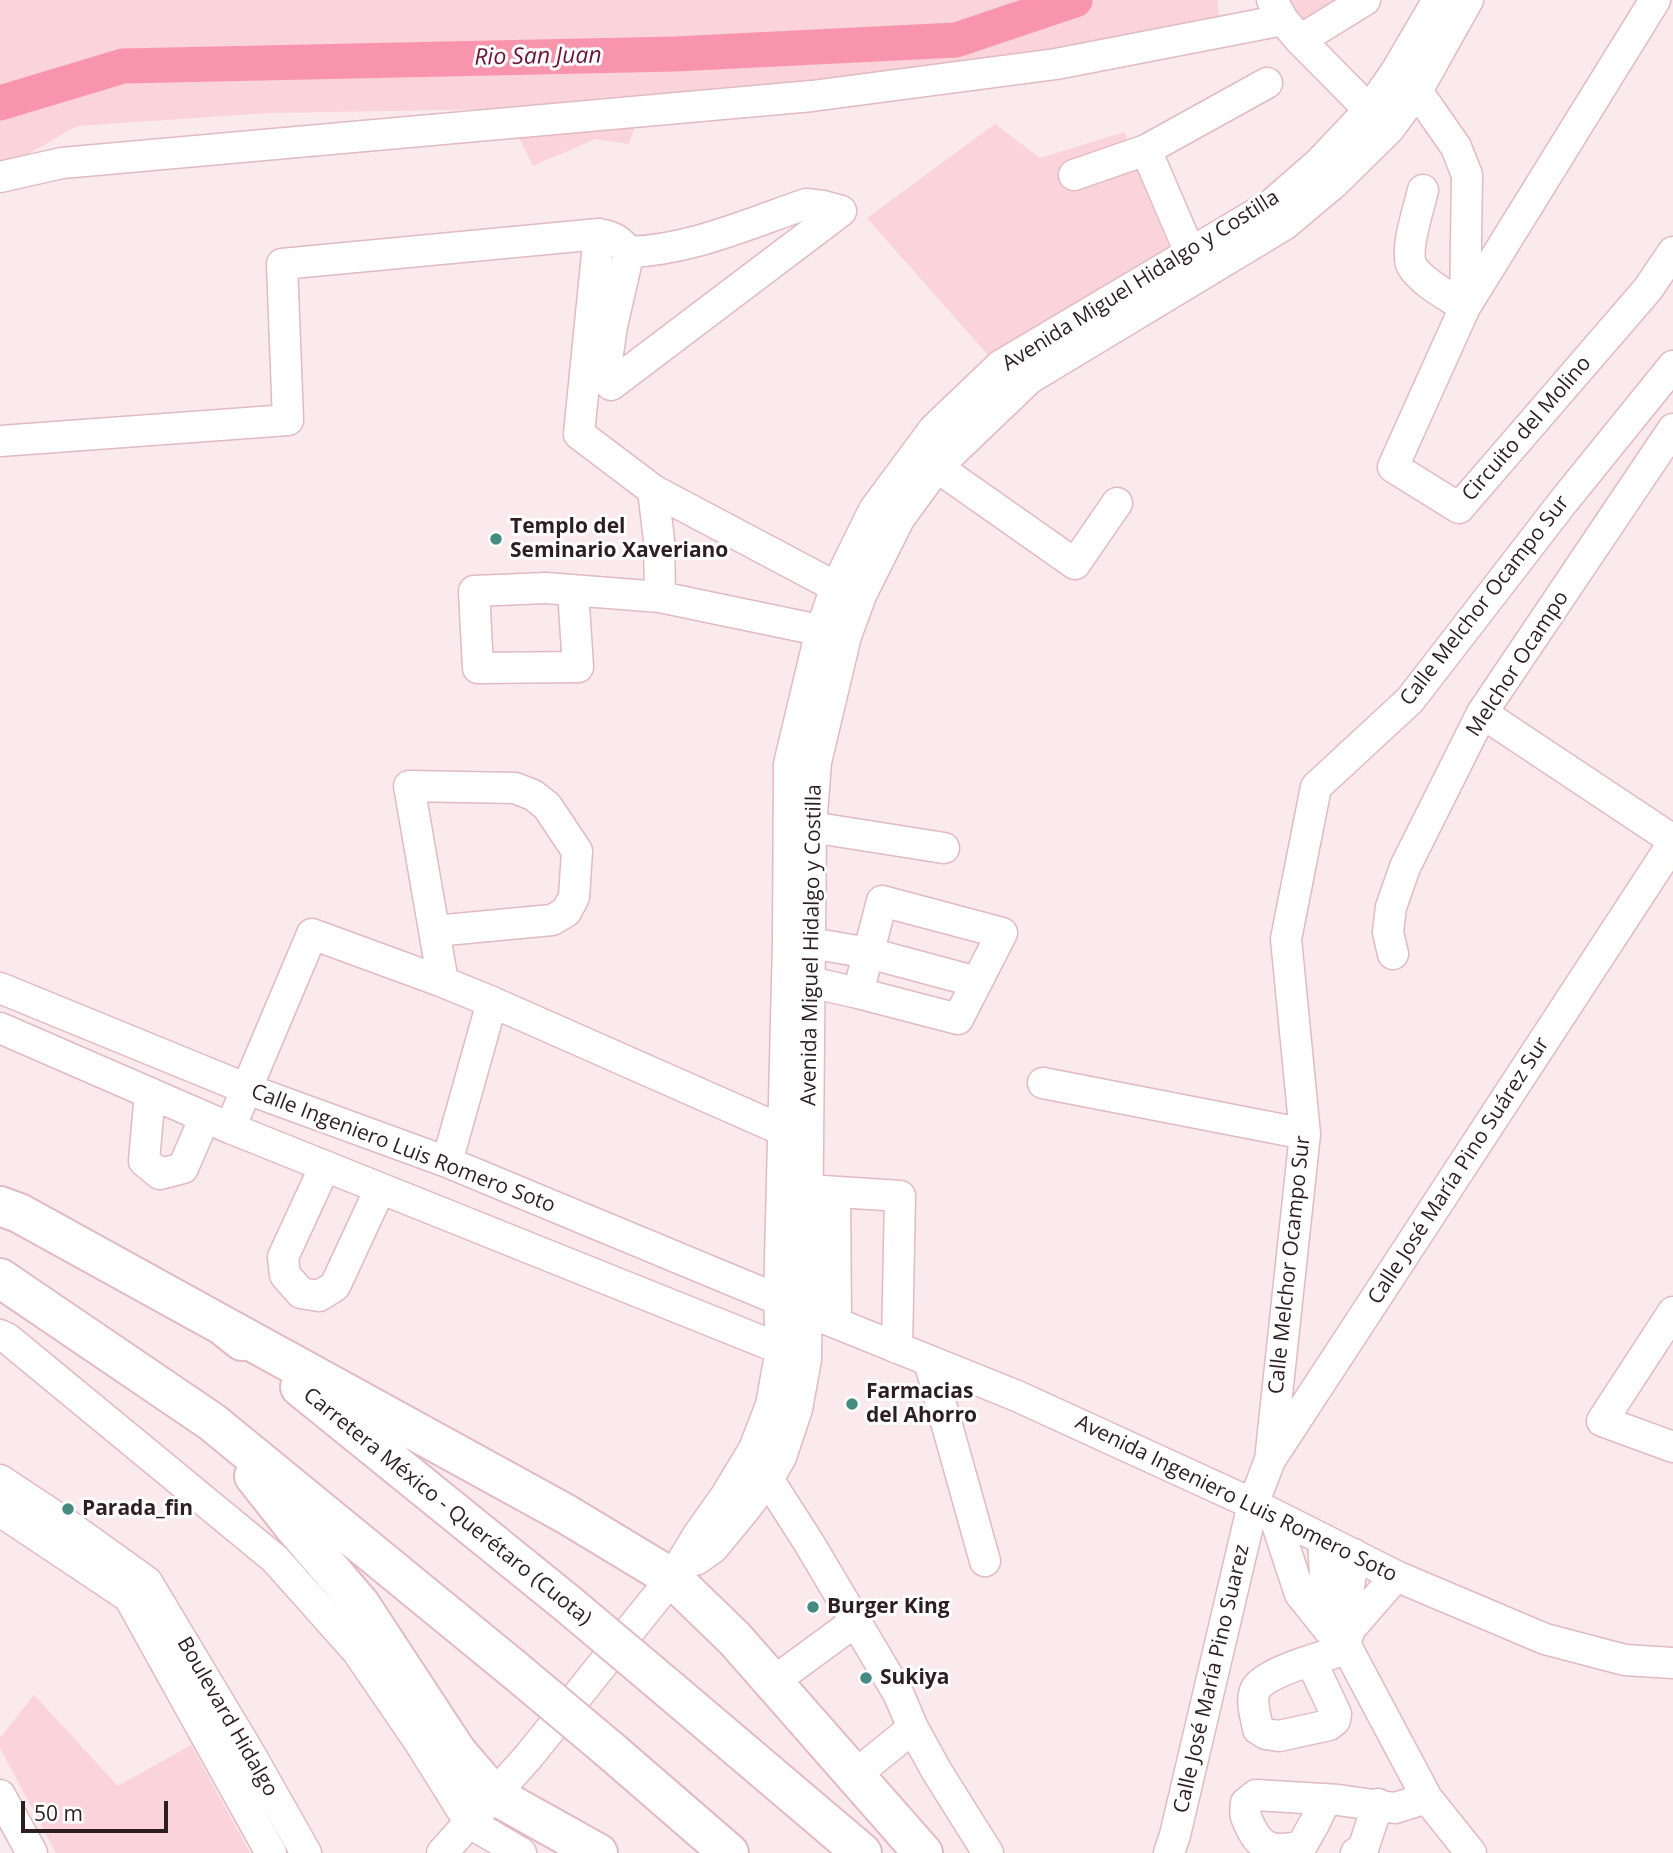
<!DOCTYPE html>
<meta charset="utf-8">
<style>
body{margin:0}
#map{position:relative;width:1673px;height:1853px;overflow:hidden;background:#fae9ed;font-family:"Open Sans",sans-serif}
canvas{display:block}
.scale{position:absolute;left:21px;top:1801px;width:147px;height:32px;box-sizing:border-box;border:4px solid #2d1e22;border-top:0;padding-left:9px;font-size:21px;line-height:24px;white-space:nowrap;color:#2d1e22;-webkit-text-stroke:5px #fff;paint-order:stroke}
</style>
<div id="map">
<canvas width="1673" height="1853"></canvas>
<div class="scale">50 m</div>
</div>
<script>
const g = document.querySelector('canvas').getContext('2d');
g.lineJoin = 'round';
function fillPath(path, color) { g.fillStyle = color; g.fill(path, 'evenodd'); }
function stroke(path, color, width, dash) { g.strokeStyle = color; g.lineWidth = width; g.lineCap = dash ? 'butt' : 'round'; g.setLineDash(dash || []); g.stroke(path); }
function label(font, color, halo, rows, align = 'center') {
  g.font = font + ' "Open Sans",sans-serif'; g.lineWidth = 6; g.setLineDash([]); g.textBaseline = 'middle'; g.strokeStyle = halo; g.fillStyle = color; for (const [text, x, y, turn = 0] of rows) {
    g.save(); g.translate(x, y); g.rotate((+turn || 0) * Math.PI / 180); g.textAlign = isNaN(turn) ? turn : align; if (halo) g.strokeText(text, 0, 0); g.fillText(text, 0, 0); g.restore();
  }
}
const green = new Path2D(`
 M0 0H1217L1220 22 820 110 643 100 629 144 595 139 533 166 505 109 269 113 77 126 0 170Z
 M1286 0H1352L1303 25Z
 M995 124 1040 158 1125 132 1136 168 1169 247 988 355 867 218Z
 M34 1695 118 1786 191 1745 250 1853H56L0 1748V1738Z`);
const river = new Path2D(`
 M0 103 123 66 675 54 956 40 1075 0`);
const minor = new Path2D(`
 M1272 0 1283 20 1300 40 1381 122
 M1655 0 1465 307 1393 467 1459 508 1648 289 1673 252
 M1300 40 1365 0
 M1417 91 1456 147 1467 175 1465 307
 M1074 175 1146 150
 M0 177 62 163 812 96 1056 64 1283 20
 M1423 190C1419 208 1404 251 1412 266 1421 282 1450 297 1465 307
 M599 234 579 434 653 490 836 587
 M629 252 612 326 607 360 611 385 841 211
 M1197 269 1146 150 1267 83
 M0 441 288 420 282 264 599 234C613 236 620 241 629 252 690 250 748 224 806 204L823 206 841 211
 M937 467 1075 564 1117 503
 M653 490 659 540 660 597
 M573 590 578 667 478 668 474 591 546 588 660 597 838 634
 M1482 713 1673 840
 M811 827 944 848
 M435 931 552 920 566 912 574 897 577 851 547 806 533 795 515 788 409 786 443 982
 M810 943 869 953 977 982
 M1393 954 1388 932 1391 907 1405 867 1482 713 1673 429
 M792 978 858 993 958 1019 1002 933 882 901 858 993
 M0 988 247 1089 447 1162 806 1311 1017 1396 1253 1504 1396 1576 1545 1639 1625 1660 1673 1663
 M0 1028 230 1128 796 1355
 M1043 1083 1305 1134
 M150 1093 144 1161 160 1174 183 1168 205 1117
 M230 1128 312 934 443 982 492 1002 782 1130
 M447 1162 492 1002
 M325 1166 283 1257 285 1275 301 1293 319 1296 335 1286 380 1189
 M808 1190 900 1196 897 1348
 M835 1192 836 1323
 M1673 1312 1602 1421 1673 1447
 M0 1335 8 1339 275 1559 357 1651 420 1743 470 1823 521 1853
 M929 1361 985 1561
 M1270 1460 1305 1134 1286 939 1316 787 1410 700 1563 502 1673 366
 M768 1479 809 1543 879 1661 899 1695 913 1728 936 1770 988 1853
 M0 1480 62 1521 147 1582 250 1754 306 1853
 M0 1511 129 1597 271 1853
 M1274 1515 1300 1594 1328 1629 1345 1644 1427 1798 1471 1853
 M1323 1539 1328 1629
 M696 1560 713 1548 746 1508 768 1479 781 1457 797 1409 806 1359 811 827 816 762 846 636 861 595 899 519 937 467 1029 379 1284 225 1334 183 1389 129 1417 91 1468 0
 M1350 1629 1347 1600 1354 1554
 M1345 1644 1350 1629 1396 1576
 M1311 1661 1336 1714 1335 1720 1329 1725 1279 1736 1266 1734 1258 1729C1256 1717 1249 1698 1257 1687 1271 1670 1325 1656 1347 1649
 M773 1682 856 1621
 M855 1775 913 1728
 M0 1795 32 1853
 M1326 1799 1314 1824 1301 1847C1278 1850 1264 1853 1252 1830 1246 1818 1244 1816 1246 1803L1256 1795 1338 1800 1395 1808 1427 1798
 M442 1853 529 1756 672 1578 698 1535 725 1497 754 1449 771 1405 781 1350 779 1299 788 942 789 764 821 630 836 587 874 510 934 429 1000 366 1271 205 1319 163 1369 110 1395 73 1438 0
 M1169 1853 1175 1835 1253 1504 1270 1460 1673 843
 M1356 1853 1363 1849 1378 1804`);
const highway = new Path2D(`
 M0 1206 19 1213 222 1325 242 1341
 M0 1278 212 1422 516 1671
 M222 1325 566 1514 672 1578 735 1639 923 1853
 M300 1387 568 1604
 M254 1476 295 1528 360 1604 457 1752 494 1795 598 1853
 M663 1684 862 1853
 M610 1750 729 1853`);
const highwayBridge = new Path2D(`
 M568 1604 663 1684
 M516 1671 610 1750`);
const markers = [
 [496,539,7,"#468b82"],
 [852,1404,7,"#468b82"],
 [68,1509,7,"#468b82"],
 [813,1607,7,"#468b82"],
 [866,1678,7,"#468b82"]
];
const streetNames = [
 ["Avenida Miguel Hidalgo y Costilla",1141,281,-32],
 ["Circuito del Molino",1527,429,-49],
 ["Calle Melchor Ocampo Sur",1485,601,-52],
 ["Melchor Ocampo",1518,664,-57],
 ["Avenida Miguel Hidalgo y Costilla",812,945,-89],
 ["Calle Ingeniero Luis Romero Soto",403,1149,21],
 ["Calle José María Pino Suárez Sur",1459,1171,-57],
 ["Calle Melchor Ocampo Sur",1290,1265,-84],
 ["Avenida Ingeniero Luis Romero Soto",1236,1499,26],
 ["Carretera México - Querétaro (Cuota)",447,1507,39],
 ["Calle José María Pino Suarez",1212,1679,-77],
 ["Boulevard Hidalgo",227,1717,60]
];
const poiNames = [
 ["Templo del",510,527],
 ["Seminario Xaveriano",510,551],
 ["Farmacias",866,1392],
 ["del Ahorro",866,1416],
 ["Parada_fin",82,1509],
 ["Burger King",827,1607],
 ["Sukiya",880,1678]
];
const waterNames = [
 ["Rio San Juan",538,57,-1]
];
fillPath(green, '#fbd3db');
stroke(river, '#f994ad', 35);
stroke(minor, '#e1bac2', 33);
stroke(highway, '#e1bac2', 42);
stroke(minor, '#fff', 30);
stroke(highway, '#fff', 38);
stroke(highwayBridge, '#e1bac2', 42, []);
stroke(highwayBridge, '#fff', 38);
for (const [x, y, r, color] of markers) { const dot = new Path2D(); dot.arc(x, y, r, 0, 2 * Math.PI); g.fillStyle = color; g.fill(dot); stroke(dot, '#fff', 2.5); }
label('21px', '#2d1e22', '#fff', streetNames);
label('bold 21px', '#2d1e22', '#fff', poiNames, 'left');
label('italic 23px', '#6c1434', '#fff', waterNames);
</script>
